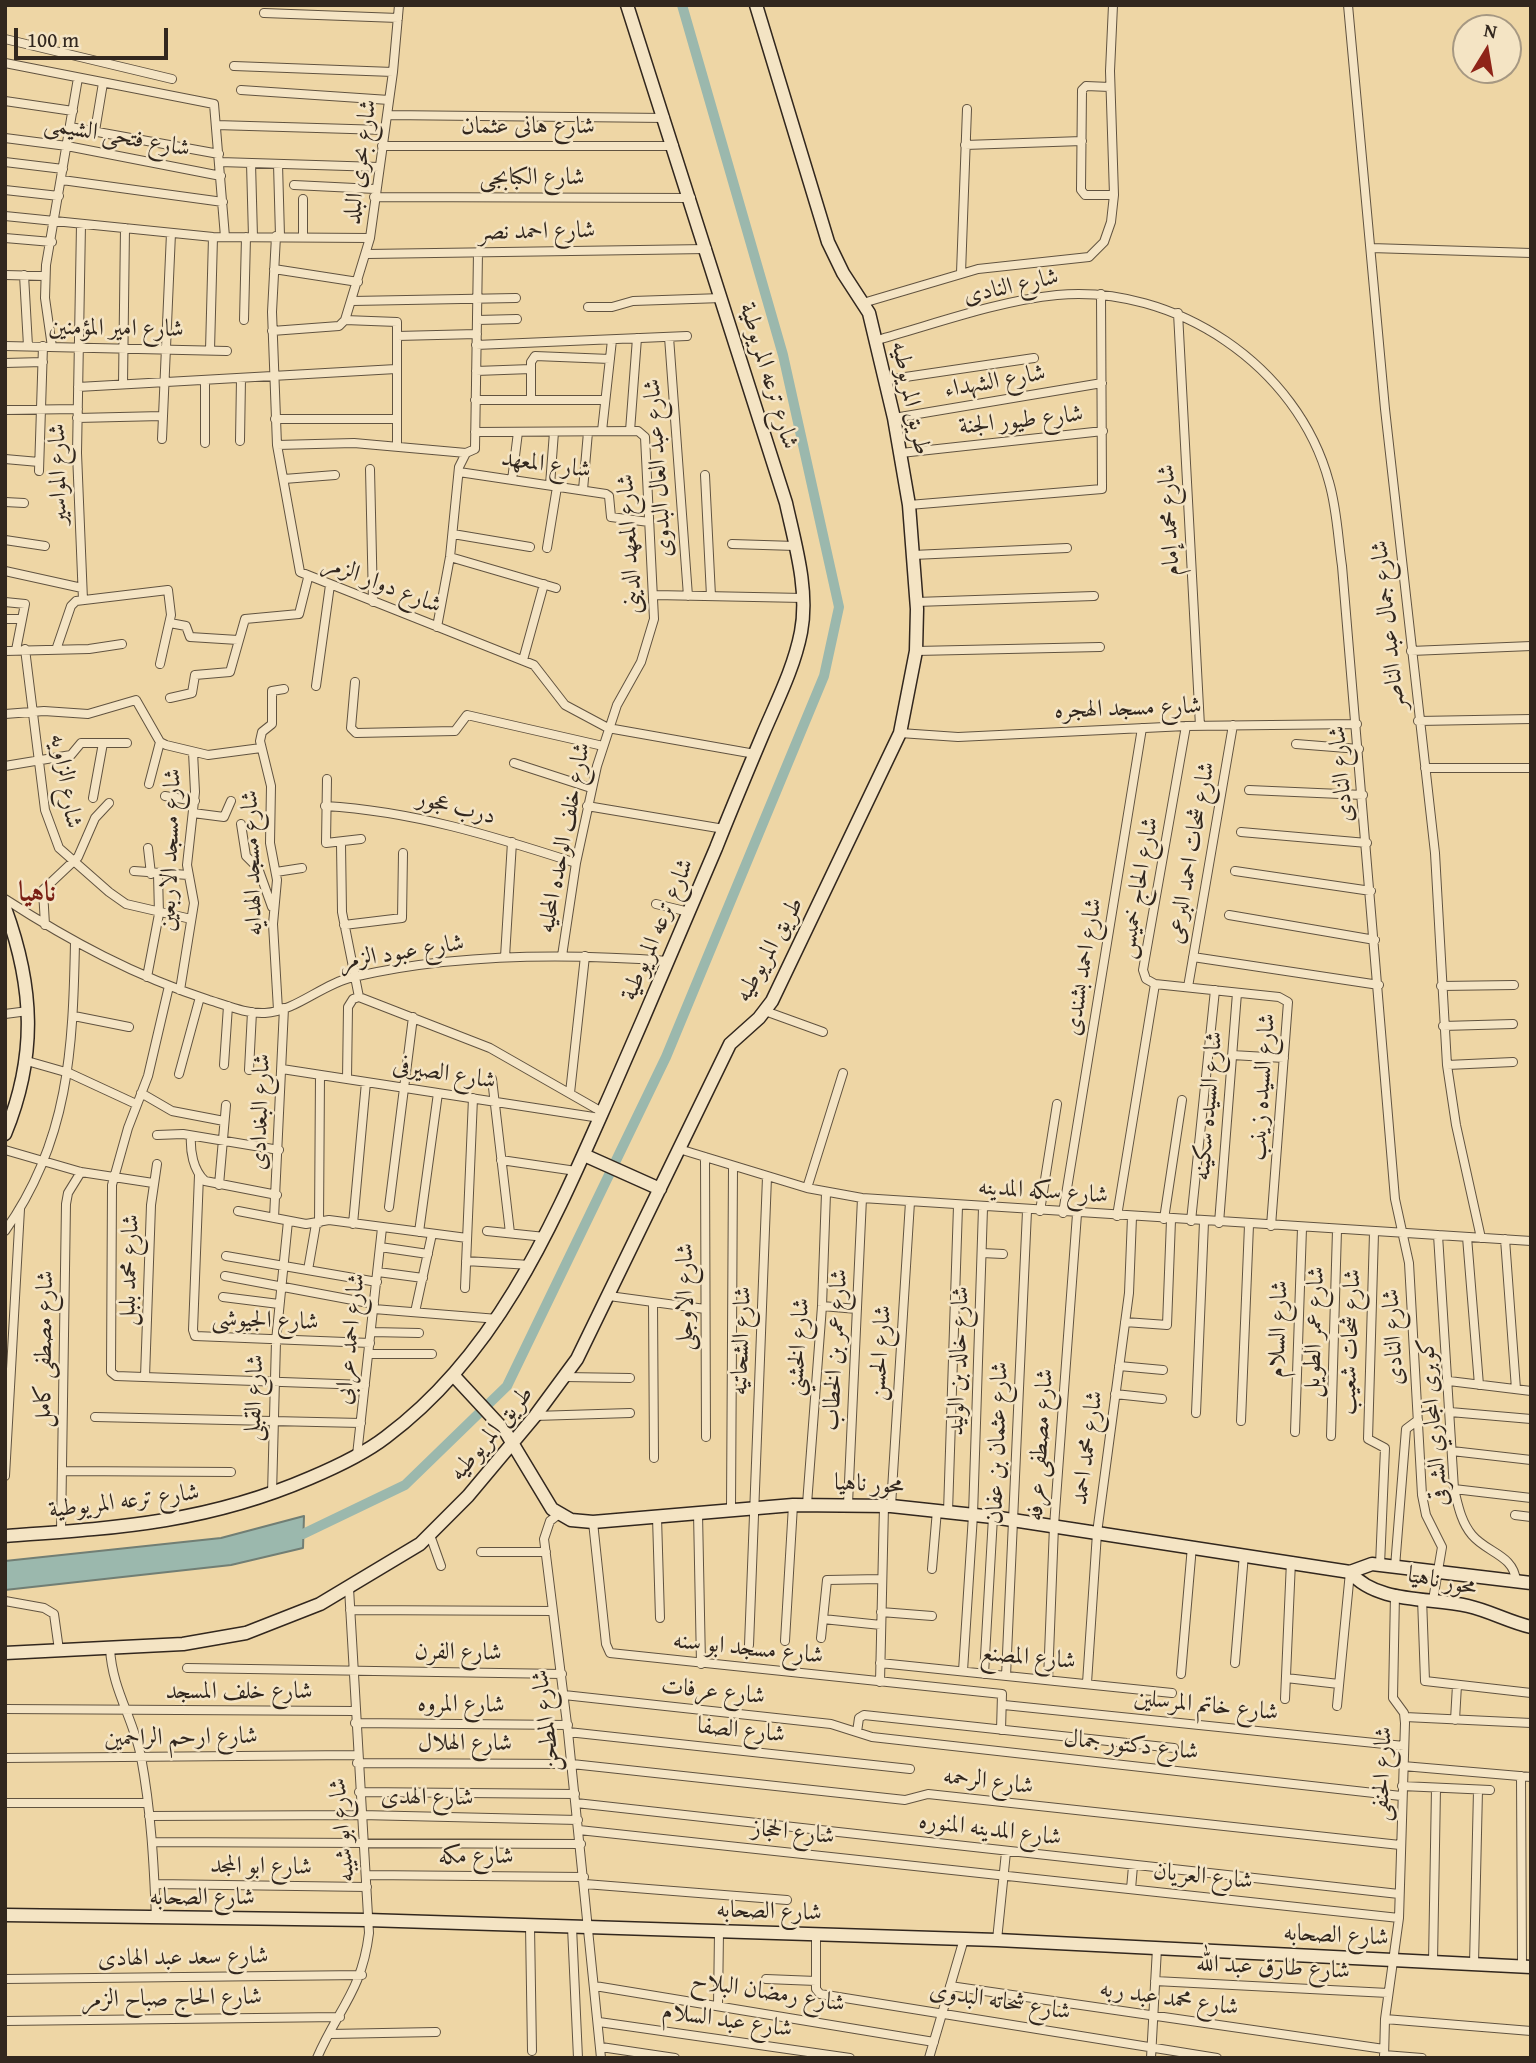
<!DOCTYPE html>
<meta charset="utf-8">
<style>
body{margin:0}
#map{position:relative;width:1536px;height:2063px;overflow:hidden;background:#eed6a5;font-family:"Gentium Book Plus",serif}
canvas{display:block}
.frame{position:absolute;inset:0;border:7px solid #32271e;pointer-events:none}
.north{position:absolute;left:1452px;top:14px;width:70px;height:70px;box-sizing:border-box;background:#f4e4c4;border:2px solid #a69882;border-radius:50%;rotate:11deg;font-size:19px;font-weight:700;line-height:28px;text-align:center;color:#32271e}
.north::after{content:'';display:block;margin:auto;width:24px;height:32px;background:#8f2418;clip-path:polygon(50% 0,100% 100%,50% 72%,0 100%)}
.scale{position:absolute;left:14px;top:28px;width:154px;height:32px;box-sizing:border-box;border:4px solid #32271e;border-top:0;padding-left:9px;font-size:21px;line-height:24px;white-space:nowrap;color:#32271e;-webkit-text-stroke:5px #f4e4c4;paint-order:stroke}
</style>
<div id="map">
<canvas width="1536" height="2063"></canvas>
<div class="frame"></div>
<div class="north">N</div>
<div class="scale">100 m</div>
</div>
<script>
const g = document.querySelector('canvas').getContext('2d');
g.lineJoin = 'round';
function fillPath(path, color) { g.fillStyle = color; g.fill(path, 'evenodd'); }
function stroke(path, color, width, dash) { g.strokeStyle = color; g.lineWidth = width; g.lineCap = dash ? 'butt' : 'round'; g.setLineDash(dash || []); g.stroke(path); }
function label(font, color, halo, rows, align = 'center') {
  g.font = font + ' "Gentium Book Plus",Amiri,serif'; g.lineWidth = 5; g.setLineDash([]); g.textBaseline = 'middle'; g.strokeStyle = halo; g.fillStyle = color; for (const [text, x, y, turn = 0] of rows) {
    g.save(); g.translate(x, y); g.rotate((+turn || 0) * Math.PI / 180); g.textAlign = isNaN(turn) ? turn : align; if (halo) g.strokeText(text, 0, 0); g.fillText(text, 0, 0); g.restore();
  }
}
const water = new Path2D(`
 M304 1516 303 1548 231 1565 5 1590V1561L221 1538Z`);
const canal = new Path2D(`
 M303 1534 405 1485 507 1386 666 1057 824 676 839 607 783 355 682 5`);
const street = new Path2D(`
 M1348 5 1385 409 1435 853 1447 1065 1456 1125 1481 1238
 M264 13 398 18
 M5 39 172 79
 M5 63 214 104 225 237
 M234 66 393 72
 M1110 87 1086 86 1082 90 1081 190 1085 195H1114
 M241 90 389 100
 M5 101 73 111
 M387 115 665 118
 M216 125 384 130
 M70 127 219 154
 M95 131 103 83
 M5 138 67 146 221 176
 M965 145 1082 141
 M382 146H674
 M5 162 63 169
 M220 162 379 167
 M251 163 253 237
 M278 164 280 236
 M62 180 223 202
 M294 185 375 189
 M5 190 59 196
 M374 197 691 198
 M5 216 213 237 370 238
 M81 224 77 453 83 600
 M276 236 272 312 277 445 300 572 534 665 565 705 608 728 755 754
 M303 237V199
 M5 238 52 242
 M1371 248 1531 253
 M367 254 707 249
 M274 269 358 282
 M961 273 967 109
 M5 275 45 276
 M24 275 28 346
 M352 301 516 298
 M863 303 978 269 1089 257 1104 242 1111 222 1114 195 1110 71 1113 5
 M588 307H612L633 301 722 298
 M1178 313 1200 726
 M244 320 246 237
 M345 320 370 238 393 72 399 5
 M477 320 517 319
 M272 331 339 326 345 320 397 322V446
 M397 336 477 334
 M669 337 688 596
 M877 340C935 324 997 301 1057 295 1175 284 1298 366 1329 482 1337 509 1338 539 1342 566L1395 1199 1409 1263 1422 1495 1426 1515 1442 1547 1433 1600
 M476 345 687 336
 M5 346 227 351
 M52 347 45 298 46 265 78 78
 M210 350 213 237
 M5 363 43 362
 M476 371 531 369
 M205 380V443
 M885 380 1034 358
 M123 384 125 228
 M78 387 396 369
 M475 400H605
 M531 400V362L535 356 610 359
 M5 410 78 409
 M77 418 162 416
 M894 418 1102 383
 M275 419H396
 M602 431 612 340
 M630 431 637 338
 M475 432 638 431 645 437 654 619 641 662 617 705 597 766 576 863 562 956
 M162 439 171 233
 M240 441 241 378
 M277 445 354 443 466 453
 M901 453 1103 431
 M5 459 39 462
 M370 469 373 602
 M39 471 43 346
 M459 472 606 494 609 496 611 517 649 522
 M705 475 711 596
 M284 479 335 475
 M512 480 518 432
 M550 485 554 432
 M583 490 588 432
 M5 502 24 503
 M909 505 1102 489 1101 294
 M453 534 530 547
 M5 540 45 546
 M732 544 795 546
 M547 548 557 487
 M913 555 1067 548
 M450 557 556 588
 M5 571 82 588
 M655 595 803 598
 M5 602 25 604 16 650
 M916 602 1094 596
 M5 619H22
 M170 623 186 626 190 637 238 640
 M437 627 450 557 459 467 466 453 475 449 478 252
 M57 647 71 606 76 601 168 590 171 615 160 664
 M25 649 45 810 59 848 109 892 126 904 191 919
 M5 651 89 649 122 644
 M916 651 1100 647
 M1411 651 1531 646
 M523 660 544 584
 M355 682 351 728 356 733 455 731 467 715 603 746
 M316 686 330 585
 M170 698 192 693 195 675 230 672 245 619 299 614 308 578
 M5 714 44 711 88 714 136 700 160 742 166 745 208 755 261 748
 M1418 721 1531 719
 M1186 726 1143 970 1146 979 1155 984 1279 997 1288 1002 1271 1226
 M900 733 958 737 1186 726 1357 724
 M1296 744 1359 749
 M514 763 591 788
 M5 766 71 755 81 743H127
 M1425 768H1531
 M327 779 326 843 361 839
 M149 784 160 742
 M1249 790 1363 795
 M165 796 195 801
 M93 798 103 743
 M325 806C412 811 493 836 576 863
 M587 806 724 829
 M193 813 224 817 231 801
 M241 824 246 856 258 868 272 907
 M1241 832 1367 843
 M341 844 342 912 359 997 490 1048 602 1112
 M148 848 151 874
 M134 871 188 875
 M1235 871 1371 891
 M276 872 302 868
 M5 899C70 941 135 976 209 1000 226 1005 246 1014 265 1013 296 1011 322 984 353 977 455 953 565 953 669 961
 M656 904 689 912
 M1229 915 1375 940
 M45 925 43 890 78 857 95 818 109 803
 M344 925 402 918 403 853
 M505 957 512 842
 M1193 957 1379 985
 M147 977 159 914 158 874
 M169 986 148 1076 128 1128 112 1185 111 1372 116 1376 365 1385
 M1441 986 1514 985
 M1188 987 1233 725
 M180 990 194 903 187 865 195 792 193 752
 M278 1010 273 924 277 880 270 843 271 786 260 741 262 732 272 724V691L284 689
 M765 1011 823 1032
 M5 1014 28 1011
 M74 1016 129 1027
 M1443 1026 1513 1024
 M1232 1055 1284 1058
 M27 1061 69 1073 136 1104
 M224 1065 228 1006
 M1447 1065 1513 1062
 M282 1069 600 1118
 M249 1070 252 1012
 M179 1074 200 997
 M347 1079 348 1007 353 999 359 997
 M492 1079 510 1233
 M141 1093 172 1111 224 1121
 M570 1093 585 956
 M157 1135 183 1134 279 1150
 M191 1136C190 1151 193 1170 205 1181L277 1195
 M679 1149 807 1188 862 1198 1531 1241
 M5 1150 81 1172 153 1183
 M705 1157 706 1437
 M501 1160 576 1171
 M199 1175 193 1330 195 1336 370 1343
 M219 1185 226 1105
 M807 1188 843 1073
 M389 1207 413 1017
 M238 1211 306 1224 329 1220 467 1238
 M1040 1211 1057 1104
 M1063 1213 1142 728
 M1117 1216 1155 984
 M274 1218 284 1008
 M1164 1219 1182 1100
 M1191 1221 1215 990
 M319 1223 320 1075
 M1219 1223 1237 993
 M353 1224 366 1082
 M5 1231C69 1141 73 1048 75 942
 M487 1231 545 1237
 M419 1232 438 1093
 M1374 1233 1368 1439 1385 1448 1380 1565
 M1438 1235 1454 1489C1458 1505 1461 1522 1472 1535 1487 1553 1514 1555 1516 1581
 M1467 1237 1479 1385
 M1505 1239 1516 1389
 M380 1247 428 1254
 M982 1253 1003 1254
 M226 1256 377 1282
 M466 1261 530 1265
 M308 1270 316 1224
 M378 1272 423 1278
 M225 1276 374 1304
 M465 1288 473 1098
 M609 1296 705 1309
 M223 1297 279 1304
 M653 1302 654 1458
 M822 1306 857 1309
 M374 1309 498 1319
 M415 1312 432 1234
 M1125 1322 1167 1325 1171 1220
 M371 1332 419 1333
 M369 1354H432
 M1119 1366 1163 1370
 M145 1377 151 1205 157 1164
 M564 1377 630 1378
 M1449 1381 1531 1391
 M1115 1394 1162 1399
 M1450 1412 1531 1419
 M1196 1413 1204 1222
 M535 1416 630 1413
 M95 1417 361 1423
 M1241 1421 1249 1225
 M1295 1432 1302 1228
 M1331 1436 1337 1230
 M1452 1451 1531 1460
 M357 1455 382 1228
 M62 1471 231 1472
 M5 1476 20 1209
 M1454 1489 1531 1498
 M272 1494 276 1341 288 1221
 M807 1504 822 1306 826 1193
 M848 1504 862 1198
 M891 1506 910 1202
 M731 1509 733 1166
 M948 1512 958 1206
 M698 1513 701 1664
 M559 1514 550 1521 544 1539 568 1732 601 2058
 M1515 1515 1531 1517
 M657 1517 660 1618
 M593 1522 606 1644 610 1653 1002 1694 1001 1730
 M61 1532 66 1204 68 1193 81 1172
 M430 1535 441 1566
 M481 1552H546
 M1395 1567 1406 1429 1418 1420
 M932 1569 937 1510
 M1422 1598 1425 1681 1531 1693
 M5 1601 44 1608 54 1614 59 1650
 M350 1610 553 1611
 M881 1612 932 1616
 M823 1619 881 1625
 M821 1638 827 1580 881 1579
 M785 1641 793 1505
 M749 1645 767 1177
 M110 1648C112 1690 133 1717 141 1757 151 1810 154 1865 156 1919
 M880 1663 1172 1693
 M1235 1663 1244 1554
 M187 1668 562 1674
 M963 1671 973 1515 983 1208
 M984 1674 993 1517
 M1181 1674 1192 1546
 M1006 1676 1027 1211
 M1286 1678 1339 1684
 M1048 1680 1054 1526 1077 1214
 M880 1682 884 1506
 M1087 1683 1097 1533 1129 1293 1132 1217
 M564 1695 831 1724 872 1737 1401 1796
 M1285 1699 1291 1561
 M1004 1705 1404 1746
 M1337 1706 1350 1572
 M5 1709 354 1711
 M1405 1717 1531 1723
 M1455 1720 1457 1685
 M355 1723 568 1725
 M568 1732 910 1769
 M857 1732 859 1718 864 1715 1174 1748
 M5 1758 356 1755
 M357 1763 572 1764 905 1800 928 1794 1400 1845
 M1403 1766 1531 1777
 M1521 1776 1522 1966
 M1402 1786 1490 1790
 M359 1792 575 1794
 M5 1803H147
 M576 1803 1399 1894
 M149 1816 361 1815 578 1820
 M579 1830 1399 1918
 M152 1842 581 1844
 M366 1875 584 1877
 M155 1884 367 1887
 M585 1884 787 1900
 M1131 1889 1133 1866
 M530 1926 532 2051
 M572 1927 578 2058
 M816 1935V1989L820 1994 1217 2058
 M997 1940 1006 1852
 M1433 1962 1436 1788
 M1474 1964 1478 1790
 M5 1979 362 1975
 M766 1979 816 1981
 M1155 1981 1388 1993
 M595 1986 934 2042
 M950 1986 1384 2049
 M718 2005 719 1932
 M1385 2019 1531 2031
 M5 2021 340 2017
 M599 2022 850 2058
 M330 2034 436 2032
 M601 2047 675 2058
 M1384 2055 1422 2058
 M317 2058C338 2009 362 1991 369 1933L349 1588
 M929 2058 964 1939
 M1151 2058 1157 1948
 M1384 2058 1385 2019 1399 1918 1405 1723 1404 1713 1393 1698 1395 1594`);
const secondary = new Path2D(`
 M5 908C34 987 37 1056 5 1134
 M584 1155 660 1189
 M454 1376 505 1431 552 1509 571 1520 593 1522 793 1505 891 1506 993 1517 1350 1572C1377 1604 1430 1597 1468 1606 1490 1611 1509 1622 1531 1627
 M5 1536C116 1528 206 1523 310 1478 336 1467 364 1454 386 1437 500 1352 554 1221 610 1095 646 1013 681 931 716 848 731 810 747 772 763 734 777 701 794 668 801 632 809 590 795 544 786 503L627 5
 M1350 1572 1372 1564 1531 1583
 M5 1653 183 1644 246 1633 320 1604 420 1544 468 1496 535 1416 577 1359 730 1044 759 1018 772 1001 900 733 916 651 917 609 909 505 894 418 869 313 843 273 828 242 756 5
 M5 1915 367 1920 997 1940 1531 1967`);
const streetNames = [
 ["شارع هانى عثمان",528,127],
 ["شارع فتحى الشيمى",117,137,10],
 ["شارع بحرى البلد",361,162,-82],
 ["شارع الكبابجى",532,178],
 ["شارع احمد نصر",537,232,-1],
 ["شارع النادى",1011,287,-12],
 ["شارع امير المؤمنين",116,329,1],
 ["شارع ترعه المريوطية",768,376,73],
 ["شارع الشهداء",995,382,-10],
 ["طريق المريوطيه",910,398,78],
 ["شارع طيور الجنة",1021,421,-6],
 ["شارع المعهد",546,465,8],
 ["شارع عبد العال البدوى",659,468,-94],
 ["شارع المواسير",59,474,-91],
 ["شارع محمد إمام",1170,520,-93],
 ["شارع المعهد الدينى",630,544,-93],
 ["شارع دوار الزمر",382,585,21],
 ["شارع جمال عبد الناصر",1389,625,-96],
 ["شارع مسجد الهجره",1128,709,-2],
 ["شارع النادى",1342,774,-95],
 ["شارع الزاويه",65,781,80],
 ["درب عجور",456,808,14],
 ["شارع خلف الوحده المحليه",565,838,-79],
 ["شارع مسجد الاربعين",171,850,-88],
 ["شارع شحات احمد البرعى",1192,853,-80],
 ["شارع مسجد الهدايه",253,863,-92],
 ["شارع الحاج خميس",1139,888,-80],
 ["شارع ترعه المريوطية",658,930,-67],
 ["طريق المريوطيه",770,950,-61],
 ["شارع عبود الزمر",402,953,-9],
 ["شارع احمد بشندى",1084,967,-81],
 ["شارع الصيرفى",444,1074,9],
 ["شارع السيده زينب",1263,1087,-86],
 ["شارع السيده سكينه",1209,1106,-85],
 ["شارع البغدادى",261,1112,-88],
 ["شارع سكه المدينه",1043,1192,4],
 ["شارع محمد بلبل",130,1270,-88],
 ["شارع الاوجلى",686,1297,-90],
 ["شارع الجيوشى",265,1321,2],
 ["شارع السلام",1279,1329,-88],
 ["شارع عمر الطويل",1315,1332,-88],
 ["شارع النادى",1394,1337,-93],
 ["شارع احمد عرابى",351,1339,-84],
 ["شارع الشحاتيه",742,1341,-88],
 ["شارع شحات شعيب",1351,1342,-88],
 ["شارع الخشني",799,1347,-86],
 ["شارع مصطفى كامل",45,1349,-89],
 ["شارع عمر بن الخطاب",836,1350,-87],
 ["شارع الحسن",881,1353,-86],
 ["شارع خالد بن الوليد",959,1361,-88],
 ["شارع القبلى",255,1398,-88],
 ["كوبرى المجاري الشرقى",1434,1422,-95],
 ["طريق المريوطيه",492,1434,-50],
 ["شارع عثمان بن عفان",998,1443,-88],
 ["شارع مصطفى عرفه",1041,1445,-86],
 ["شارع محمد احمد",1088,1448,-82],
 ["محور ناهيا",869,1485,3],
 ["شارع ترعه المريوطية",124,1502,-7],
 ["محور ناهيا",1442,1582,11],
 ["شارع مسجد ابو سنه",748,1649,6],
 ["شارع الفرن",458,1653,1],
 ["شارع المصنع",1028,1658,5],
 ["شارع خلف المسجد",239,1692],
 ["شارع عرفات",713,1692,6],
 ["شارع المروه",461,1705,1],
 ["شارع خاتم المرسلين",1206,1706,6],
 ["شارع المطحن",547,1721,-97],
 ["شارع الصفا",741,1731,6],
 ["شارع ارحم الراحمين",181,1738,-1],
 ["شارع الهلال",465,1744],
 ["شارع دكتور جمال",1131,1746,6],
 ["شارع الحنفى",1383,1774,-88],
 ["شارع الرحمه",988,1782,7],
 ["شارع الهدى",427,1798,1],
 ["شارع ابو شيبه",343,1830,-95],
 ["شارع المدينه المنوره",990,1830,7],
 ["شارع الحجاز",793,1833,6],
 ["شارع مكه",476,1857],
 ["شارع ابو المجد",261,1867,1],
 ["شارع العريان",1203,1877,6],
 ["شارع الصحابه",202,1898],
 ["شارع الصحابه",769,1912,2],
 ["شارع الصحابه",1336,1936,3],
 ["شارع سعد عبد الهادى",183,1958,-1],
 ["شارع طارق عبد الله",1273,1968,3],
 ["شارع رمضان البلاح",768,1993,9],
 ["شارع الحاج صباح الزمر",172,1999,-1],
 ["شارع محمد عبد ربه",1169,1999,8],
 ["شارع شحاته البدوى",1000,2002,9],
 ["شارع عبد السلام",727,2021,8]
];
const quarterNames = [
 ["ناهيا",37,894]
];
fillPath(water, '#9bb8ad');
stroke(water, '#717e74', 2);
stroke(canal, '#9bb8ad', 10);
stroke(street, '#615340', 10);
stroke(secondary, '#32271e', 15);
stroke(street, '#f4e4c4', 8);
stroke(secondary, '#f4e4c4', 12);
label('24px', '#32271e', '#f4e4c4', streetNames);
label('bold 28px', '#7a1f14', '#f4e4c4', quarterNames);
</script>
